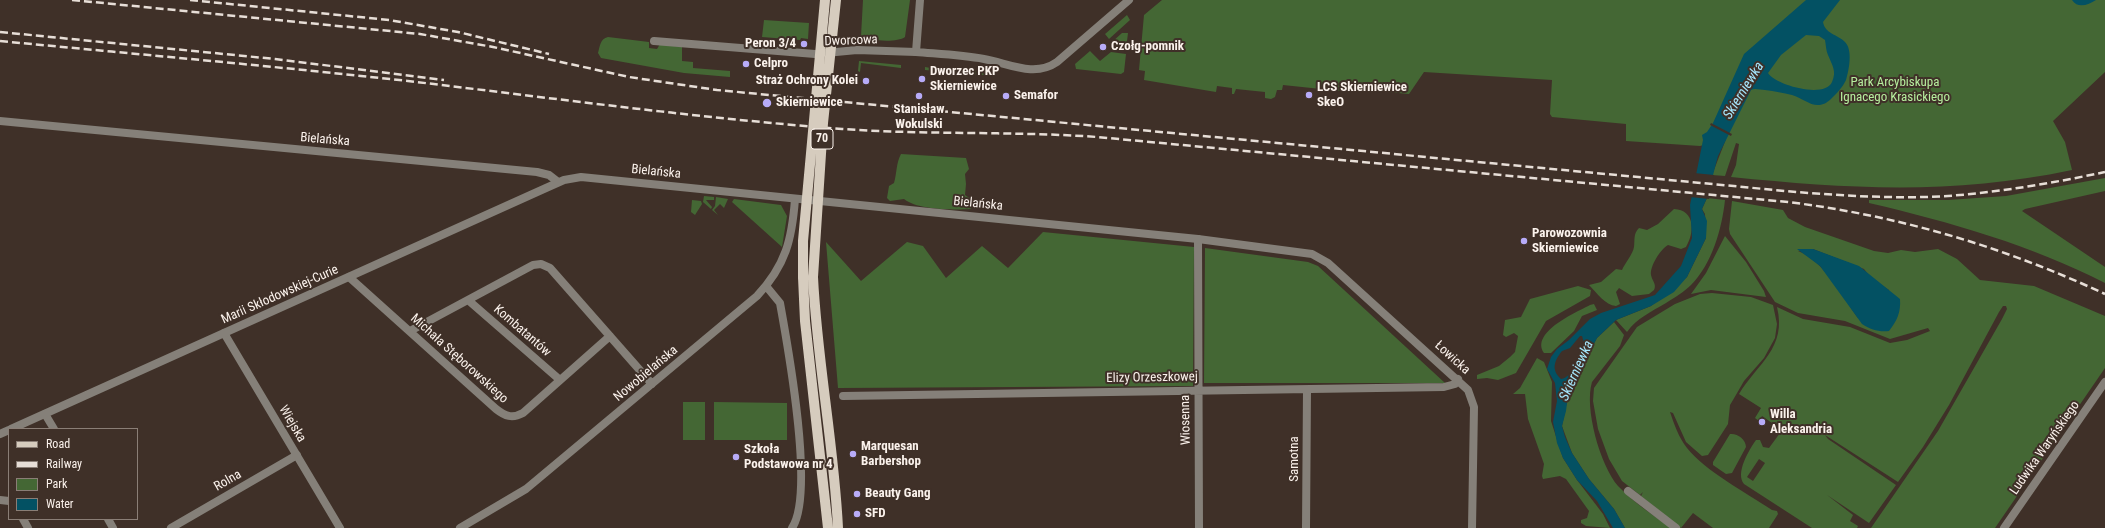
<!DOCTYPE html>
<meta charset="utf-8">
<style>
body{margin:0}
#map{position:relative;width:2105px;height:528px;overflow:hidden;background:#3f3028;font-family:"Roboto Condensed",sans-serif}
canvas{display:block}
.legend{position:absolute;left:8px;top:428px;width:130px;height:92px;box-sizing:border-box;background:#3f3028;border:1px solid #8a7e76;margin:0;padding:5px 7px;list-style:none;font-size:12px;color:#fbf2ec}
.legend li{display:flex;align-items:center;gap:8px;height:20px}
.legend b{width:20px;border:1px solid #8a7e76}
</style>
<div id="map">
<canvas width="2105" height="528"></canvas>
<ul class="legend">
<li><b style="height:5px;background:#d6ccbe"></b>Road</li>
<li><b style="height:5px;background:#e7ded7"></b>Railway</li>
<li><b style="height:11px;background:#446734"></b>Park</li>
<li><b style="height:11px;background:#035163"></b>Water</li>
</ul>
</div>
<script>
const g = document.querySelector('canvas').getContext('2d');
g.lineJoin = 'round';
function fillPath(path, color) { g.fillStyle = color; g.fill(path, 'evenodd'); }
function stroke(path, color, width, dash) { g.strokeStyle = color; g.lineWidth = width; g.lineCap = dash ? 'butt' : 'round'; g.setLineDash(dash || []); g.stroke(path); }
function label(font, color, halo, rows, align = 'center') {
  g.font = font + ' "Roboto Condensed",sans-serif'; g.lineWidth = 4; g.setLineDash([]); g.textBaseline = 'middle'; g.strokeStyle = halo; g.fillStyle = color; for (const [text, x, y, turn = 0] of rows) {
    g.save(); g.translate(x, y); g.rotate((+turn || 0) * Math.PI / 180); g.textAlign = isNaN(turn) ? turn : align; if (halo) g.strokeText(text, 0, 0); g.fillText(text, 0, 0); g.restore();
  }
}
const green = new Path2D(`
 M863 0H910L905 37C897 43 869 41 861 36Z
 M1162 0H2105V72L2053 121 2065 142 2072 170C1953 195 1850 189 1731 177L1736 165 1739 144 1736 143 1725 176 1712 175 1726 139 1700 146 1626 141V124L1552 117 1550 114 1552 80 1424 72 1409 94 1343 88 1340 91 1283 85 1282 90H1277L1275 97 1271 99 1265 98V92L1236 89 1234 94H1232V88L1217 86 1216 92 1144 80 1145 71 1139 70 1144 15Z
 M1127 15 1130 20 1109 39 1105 34Z
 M764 20 809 23 808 39 801 38 800 40 762 37Z
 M1122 33H1128L1126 49 1113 48 1112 42Z
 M608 37 649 42V48L657 49 660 44 682 47V61L693 62V68L730 71V77L684 73 601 58 598 53C600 46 600 39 608 37Z
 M1090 51 1100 61 1111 52 1126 54 1124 72 1121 74 1076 69 1075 64Z
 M859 61 901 65V68L861 63 860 72 858 71Z
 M925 67 942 70V68L983 72 984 75 925 70Z
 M901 154 966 158 969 169 965 174 966 184 965 195 974 201 971 209C954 210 917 210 904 199L890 201 887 198 889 186 894 183C897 173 896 163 901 154Z
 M2105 178V191L2025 209 2022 211 2105 267V283C2031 245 1950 222 1869 203V200H1948L2006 196Z
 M704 196 714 197V200H706L712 207 711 209 703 202Z
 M716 197 728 199 724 208 720 204 714 210 718 215 712 210 715 206Z
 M1707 198 1725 200C1722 229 1712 264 1691 285 1684 292 1674 298 1666 303 1651 312 1637 318 1627 332L1616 320 1651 306 1687 277 1706 238 1705 214 1702 209Z
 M734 199 781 205 787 216 782 247 732 202Z
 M692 200 701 201 702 204 695 215 691 212Z
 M1732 201 1783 210 1788 218 1805 227 1874 251 1888 253 1901 250 1915 252 1938 249 1957 259 1980 280 2034 286 2105 316V368L1995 528H1871L1938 431 2002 319 2007 309 2006 306H2003L1999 312 1949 405 1923 447 1898 482 1825 435 1828 439 1896 485 1869 523 1827 495 1853 515 1850 521 1858 526 1857 528H1812L1744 484C1735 473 1749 450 1756 440H1760L1763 447 1769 448 1780 433 1770 426 1772 423 1762 416 1759 421 1755 418 1761 408 1739 394C1758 363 1787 348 1777 307L1803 319 1850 327 1890 343 1907 340 1930 331 1928 328 1890 339 1845 321 1798 313 1775 302 1730 234 1729 229ZM1813 249 1864 269 1871 278 1889 290 1858 318C1843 297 1823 260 1798 251ZM1759 459 1765 463 1753 481 1747 477Z
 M1674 209C1695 210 1695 232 1686 247L1681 249 1668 245C1660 250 1650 266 1651 275 1652 281 1657 284 1654 290L1649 294 1632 296 1619 288 1616 292 1620 304 1616 306C1605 305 1597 293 1589 285L1601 282 1616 269 1622 270C1625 263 1633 254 1634 247 1635 240 1633 234 1639 228L1647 230 1658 224Z
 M1043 232 1194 247 1193 386 838 388 826 242 861 281 907 242 923 246 946 278 982 246 1008 268Z
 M1725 236 1746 262 1764 291 1766 297 1711 290 1691 294 1706 273Z
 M1205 248 1308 262 1318 266 1445 383H1204Z
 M1578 286 1591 290 1590 296 1546 321 1516 373 1498 380 1487 378 1477 379V375L1499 366 1510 357 1515 352 1518 336 1514 333 1506 337 1503 335 1505 320 1521 317 1530 299Z
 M1712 293 1751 297 1773 305 1777 324 1775 338 1764 358 1744 381 1733 400 1730 405 1728 424 1708 455 1702 456 1686 442 1673 413 1670 412C1674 424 1679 438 1687 448 1705 471 1747 493 1772 510L1777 511 1778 514 1769 528H1713L1693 513 1681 528 1641 496 1643 492 1640 495 1622 481 1609 459 1598 429 1593 401 1594 388 1637 327 1675 304 1700 294Z
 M1594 304 1597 310 1582 316 1574 331 1551 353H1544C1530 332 1577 312 1590 305Z
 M1614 322 1624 335 1620 346 1592 382C1584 408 1600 465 1618 486 1633 502 1653 515 1671 528H1625L1614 509 1589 479 1572 453 1562 426 1570 387 1597 338Z
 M1537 358 1544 362 1552 382 1551 421 1563 458 1577 480 1603 514 1610 528 1586 526 1581 523V520L1587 518 1589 511 1566 479 1560 476 1543 479 1542 476 1544 464 1528 419 1525 394H1513L1520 388Z
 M683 402H705V440H683Z
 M714 402 787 403V440H714Z
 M1730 434C1737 433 1746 439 1746 447L1732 473 1726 474 1713 465V462Z`);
const water = new Path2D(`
 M1806 0H1840L1823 22C1825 34 1837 34 1845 42 1853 50 1849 70 1846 80 1843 87 1836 94 1831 99 1816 113 1806 99 1792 95 1783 93 1775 91 1765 90 1760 90 1755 88 1751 90L1718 156 1707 198 1702 209 1707 221 1706 238 1687 277 1674 292 1651 306 1616 320 1597 338 1568 395 1566 411 1562 426 1565 437 1572 453 1589 479 1614 509 1625 528H1613L1597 501 1577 480 1563 458 1557 443 1553 422 1557 401 1555 383 1547 369 1551 357 1557 349 1569 340 1590 319 1601 313 1655 295 1681 266 1692 238 1690 205 1703 140 1702 135 1707 132 1713 123 1744 54ZM1806 35 1819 36 1825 40C1826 45 1826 51 1828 55 1832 65 1837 71 1832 82 1825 99 1775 85 1768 73L1781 55ZM1580 336H1582L1585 346C1581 356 1573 377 1561 379 1551 370 1554 361 1562 351L1570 348Z
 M2072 0H2096C2088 5 2078 9 2072 0Z
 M1797 249H1813L1859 266 1900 299C1901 312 1897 321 1889 331 1879 332 1871 330 1862 324L1820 266Z`);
const pier = new Path2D(`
 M1711 123 1732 134 1731 136 1710 125Z
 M1694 173 1714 175 1709 199 1690 197Z`);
const minor = new Path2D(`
 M654 41 815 54 857 50 916 52
 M0 121 537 172 549 175 558 182
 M1198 239 1199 528
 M349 277 496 409C505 416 512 419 523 413L610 336
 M766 286 780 303C788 347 815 494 792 528
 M468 300 560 380
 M410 331 533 265 541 264 550 268 652 384
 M224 333 340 528
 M843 396 1444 387 1455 384 1458 379
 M45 414 54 429
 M1628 491 1676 528
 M0 500 9 501
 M23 519 28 528
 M108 519 113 528
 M171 528 297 455
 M460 528 526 489 757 296C786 265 792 239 795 199
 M1306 528 1307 390
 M2004 528 2105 382`);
const tertiary = new Path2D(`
 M920 0 916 52C939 54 962 55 984 59 1008 63 1034 78 1057 62L1129 0
 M11 429 546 188 564 180 581 177 1198 239 1312 254 1328 263 1468 390 1474 407 1472 528
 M0 434 9 430`);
const primary = new Path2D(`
 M803 277 805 321 828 528
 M813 277C817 361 834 444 838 528`);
const rail = new Path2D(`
 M72 0 420 34 493 47 629 77 717 90 1796 192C1847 196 1898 199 1948 196 2001 192 2053 183 2105 172
 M190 0 389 20 458 32 549 54
 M0 32 275 59 444 80
 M0 41C136 54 272 66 408 81 552 98 697 118 842 129 927 135 1012 131 1097 137L1788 202C1900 216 2004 247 2105 294`);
const primaryBridge = new Path2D(`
 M803 277V241L825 0
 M813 277 823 123 836 0`);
const markers = [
 [804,44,4,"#b7abf8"],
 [1103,47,4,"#b7abf8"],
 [746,64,4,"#b7abf8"],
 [922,79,4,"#b7abf8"],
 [866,81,4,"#b7abf8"],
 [1309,95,4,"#b7abf8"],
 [919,96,4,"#b7abf8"],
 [1006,96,4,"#b7abf8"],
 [767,103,5,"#b7abf8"],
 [1524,241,4,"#b7abf8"],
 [1762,422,4,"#b7abf8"],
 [853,454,4,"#b7abf8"],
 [736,457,4,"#b7abf8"],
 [857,494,4,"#b7abf8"],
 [857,514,4,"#b7abf8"]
];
const shields = [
 [822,139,22]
];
const shieldNames = [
 ["70",822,139]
];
const streetNames = [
 ["Dworcowa",851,41,-2],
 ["Bielańska",325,140,5],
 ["Bielańska",656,172,6],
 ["Bielańska",978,204,6],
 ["Marii Skłodowskiej-Curie",280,295,-24],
 ["Kombatantów",522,331,41],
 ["Łowicka",1452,358,42],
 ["Michała Stęborowskiego",459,359,42],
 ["Nowobielańska",646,374,-40],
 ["Elizy Orzeszkowej",1152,378,-1],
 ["Wiosenna",1186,420,-91],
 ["Wiejska",292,424,59],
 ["Ludwika Waryńskiego",2045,448,-55],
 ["Samotna",1295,459,-90],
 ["Rolna",228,481,-30]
];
const poiNames = [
 ["Peron 3/4",796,44,"right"],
 ["Czołg-pomnik",1111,47],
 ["Celpro",754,64],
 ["Dworzec PKP",930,72],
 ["Skierniewice",930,87],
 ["Straż Ochrony Kolei",858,81,"right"],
 ["LCS Skierniewice",1317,88],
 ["SkeO",1317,103],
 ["Semafor",1014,96],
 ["Skierniewice",776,103],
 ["Stanisław",919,110,"center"],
 ["Wokulski",919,125,"center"],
 ["Parowozownia",1532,234],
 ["Skierniewice",1532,249],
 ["Willa",1770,415],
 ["Aleksandria",1770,430],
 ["Marquesan",861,447],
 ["Barbershop",861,462],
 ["Szkoła",744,450],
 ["Podstawowa nr 4",744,465],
 ["Beauty Gang",865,494],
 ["SFD",865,514]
];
const parkNames = [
 ["Park Arcybiskupa",1895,83],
 ["Ignacego Krasickiego",1895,98]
];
const waterNames = [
 ["Skierniewka",1744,91,-58],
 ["Skierniewka",1577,371,-66]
];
fillPath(green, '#446734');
fillPath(water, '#035163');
fillPath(pier, '#3f3028');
stroke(minor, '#858079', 8);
stroke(tertiary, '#858079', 8);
stroke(primary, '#d6ccbe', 10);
stroke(rail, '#e7ded7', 2.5, [8, 4]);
stroke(primaryBridge, '#d6ccbe', 10);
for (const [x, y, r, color] of markers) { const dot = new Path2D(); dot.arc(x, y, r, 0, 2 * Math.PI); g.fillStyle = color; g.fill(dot); stroke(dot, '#3f3028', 1.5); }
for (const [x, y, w] of shields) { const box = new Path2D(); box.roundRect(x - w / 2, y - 10, w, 20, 3); g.fillStyle = '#3f3028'; g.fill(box); stroke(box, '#fbf2ec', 1); }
label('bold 12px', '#fbf2ec', null, shieldNames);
label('13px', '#fbf2ec', '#3f3028', streetNames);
label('bold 13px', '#fbf2ec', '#3f3028', poiNames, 'left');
label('13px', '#b6ee9e', '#3f3028', parkNames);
label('italic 14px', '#a6e7fd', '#3f3028', waterNames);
</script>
